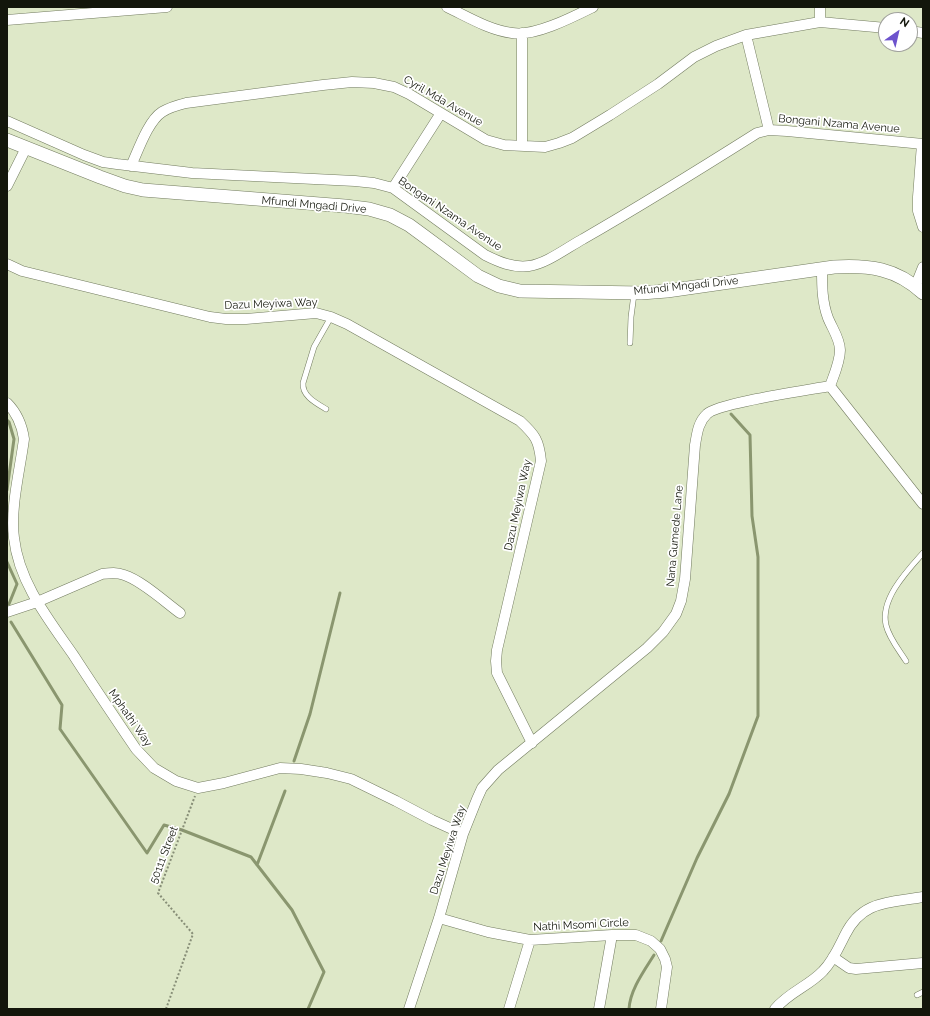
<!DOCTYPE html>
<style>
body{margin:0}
#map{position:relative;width:930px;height:1016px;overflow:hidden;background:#dee8c8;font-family:Raleway,sans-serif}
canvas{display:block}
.frame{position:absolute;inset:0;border:8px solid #13160b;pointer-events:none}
.north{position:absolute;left:878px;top:12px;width:40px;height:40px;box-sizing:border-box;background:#fff;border:1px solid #a1a29d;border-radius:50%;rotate:34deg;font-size:11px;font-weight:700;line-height:16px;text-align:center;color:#13160b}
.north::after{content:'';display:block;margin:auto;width:14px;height:18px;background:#6d53cd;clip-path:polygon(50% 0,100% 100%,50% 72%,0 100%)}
</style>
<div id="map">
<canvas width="930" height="1016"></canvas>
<div class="frame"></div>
<div class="north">N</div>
</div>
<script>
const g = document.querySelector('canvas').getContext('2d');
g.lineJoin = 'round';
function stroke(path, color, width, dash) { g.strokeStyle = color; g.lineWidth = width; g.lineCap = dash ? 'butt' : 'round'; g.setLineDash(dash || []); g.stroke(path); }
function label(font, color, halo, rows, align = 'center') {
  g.font = font + ' Raleway,sans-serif'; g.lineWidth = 3.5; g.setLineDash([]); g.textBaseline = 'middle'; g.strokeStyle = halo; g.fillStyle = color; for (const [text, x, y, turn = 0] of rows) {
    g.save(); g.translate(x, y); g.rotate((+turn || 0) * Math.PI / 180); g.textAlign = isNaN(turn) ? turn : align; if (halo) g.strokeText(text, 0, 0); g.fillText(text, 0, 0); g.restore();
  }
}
const stream = new Path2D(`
 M7 420 9 422 14 439 7 490
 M7 562 17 584 9 604
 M11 622 62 705 60 729 147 853 164 825 182 830 251 857 292 910 324 972 308 1009
 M294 761 310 714 340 593
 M257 865 285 791
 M661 941 697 858 729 794 758 716V557L752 516 750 435 731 414
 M629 1009C630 990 644 971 654 955`);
const path = new Path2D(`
 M166 1009 193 934 158 893 195 796`);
const service = new Path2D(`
 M630 343 631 317 634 294
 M326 409C316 403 302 396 303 383L314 347 331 317
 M906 661C899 650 889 638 886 625 880 599 907 571 923 553
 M917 995 923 992`);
const minor = new Path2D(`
 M447 7C468 17 489 30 512 33 534 37 573 17 593 7
 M820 7V22
 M7 20 167 7
 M910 31 923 33
 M746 35 769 130
 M7 121 84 155 103 162 117 164 192 173 355 181 374 183 393 188 485 255C499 262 513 268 529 266 546 264 568 247 583 239 642 205 700 169 757 133L769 130 787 131 923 144
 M922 144 918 197V211L923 227
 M522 146V33
 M131 166C138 151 148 121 162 112 170 107 178 105 186 103L323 85 352 82 374 83 394 87 409 94 486 140 504 145 545 147 559 143 572 138 610 115 658 84 694 57 716 46 746 35 820 22 886 28
 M7 186 26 148
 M393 188 441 113
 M7 264 22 271 210 317 226 319H246L316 313 331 317 347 324 520 421C535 435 539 440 541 461L497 650 496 661 497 673 532 743
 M822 269C822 286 822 302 828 318 832 328 840 339 840 350 840 362 834 375 830 386
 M915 287 923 267
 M830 386 923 504
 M7 403C17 413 22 425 24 439 20 470 10 508 14 538 19 583 49 620 74 656 94 687 115 718 136 749L154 768 176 781 198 788 224 783 280 768 301 769 327 773 351 779 396 801 432 820 463 834
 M7 612 37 602 102 574C110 573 117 572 124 575 141 580 165 602 180 613
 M439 918 488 932 530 940 612 935H636L651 941 660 949 665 959 667 967 661 1009
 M833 957 849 968 856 969 923 963
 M409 1009 439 918 463 834 477 799 482 788 498 770 647 648 663 632 676 614 681 601 685 579 695 445C697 434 698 422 707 414 718 403 809 390 830 386
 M509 1009 530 940
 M599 1009 612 935
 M775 1009C789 992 809 986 823 971 833 961 839 947 845 935 862 900 889 903 923 897`);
const tertiary = new Path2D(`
 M7 140 100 177 125 186 143 190 345 206 369 209 390 215 409 225 424 236 478 276 499 286 520 291 641 293 667 291 834 267C869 265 896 268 923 293`);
const streetNames = [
 ["Cyril Mda Avenue",443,101,30],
 ["Bongani Nzama Avenue",839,124,5],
 ["Mfundi Mngadi Drive",314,205,5],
 ["Bongani Nzama Avenue",450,214,34],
 ["Mfundi Mngadi Drive",686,286,-6],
 ["Dazu Meyiwa Way",271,304,-2],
 ["Dazu Meyiwa Way",518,505,-78],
 ["Nana Gumede Lane",675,536,-85],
 ["Mphathi Way",130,718,55],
 ["Dazu Meyiwa Way",448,850,-72],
 ["50111 Street",164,855,-69],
 ["Nathi Msomi Circle",581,925,-3]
];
stroke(stream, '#8a966f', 3);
stroke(service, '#727b5f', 6);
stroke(minor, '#727b5f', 11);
stroke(tertiary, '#727b5f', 14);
stroke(path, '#878e77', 2, [2, 2]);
stroke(service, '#fff', 5);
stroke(minor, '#fff', 10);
stroke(tertiary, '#fff', 13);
label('11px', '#13160b', '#fff', streetNames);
</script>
